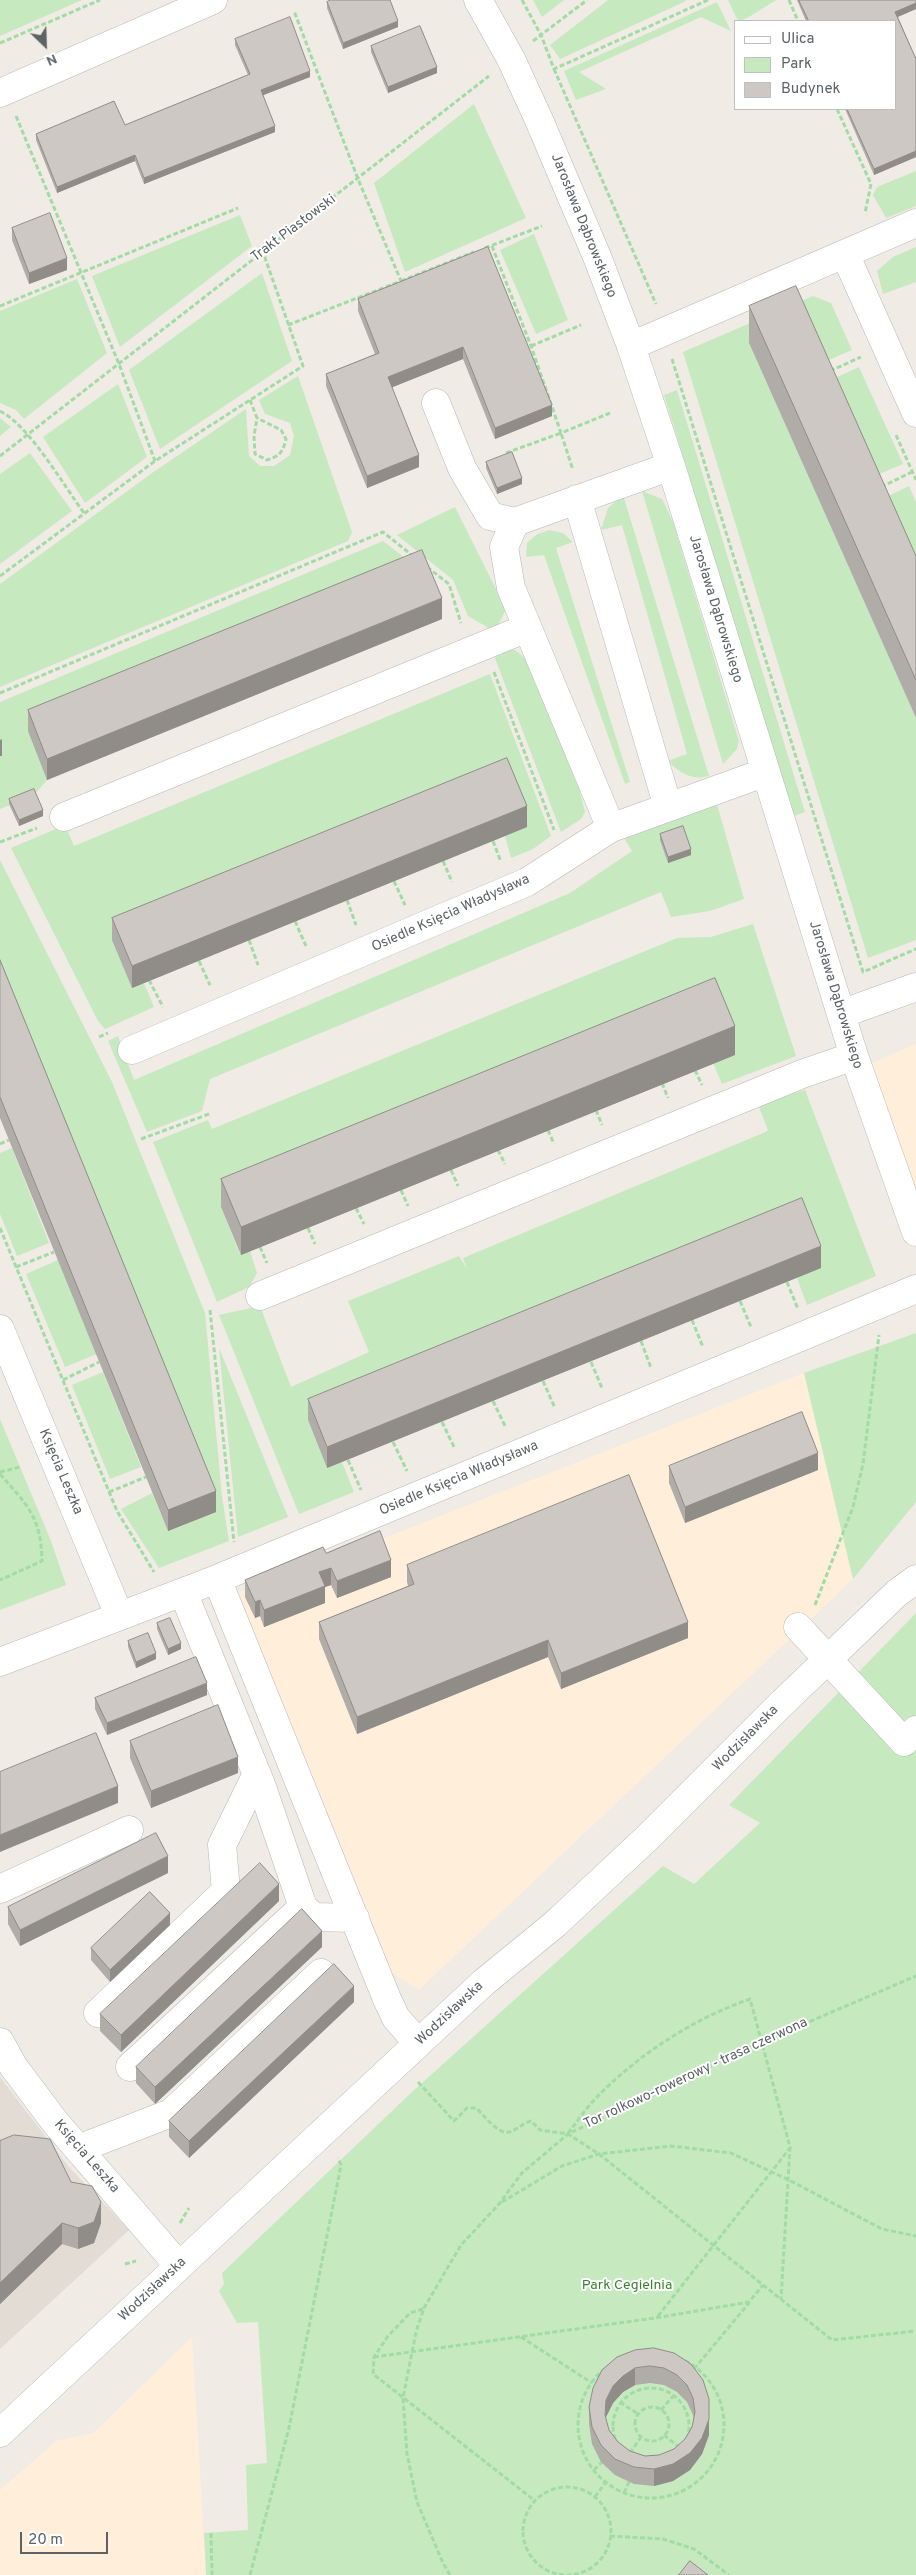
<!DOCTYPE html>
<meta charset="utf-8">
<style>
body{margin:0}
#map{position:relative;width:916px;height:2575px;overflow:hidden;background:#f0ebe4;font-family:Overpass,sans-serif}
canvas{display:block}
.legend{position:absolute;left:734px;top:20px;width:162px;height:90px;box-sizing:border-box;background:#fff;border:1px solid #bec0c2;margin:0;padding:6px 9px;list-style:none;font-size:15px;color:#5c6266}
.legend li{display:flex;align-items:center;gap:10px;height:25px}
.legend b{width:25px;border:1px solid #bec0c2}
.north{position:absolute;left:20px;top:20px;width:50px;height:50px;-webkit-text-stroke:4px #fff;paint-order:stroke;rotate:156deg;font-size:14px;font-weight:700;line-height:20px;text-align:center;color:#5c6266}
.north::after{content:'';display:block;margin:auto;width:18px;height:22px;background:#5c6266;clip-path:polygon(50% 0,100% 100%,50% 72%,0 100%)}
.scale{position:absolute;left:20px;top:2532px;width:88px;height:22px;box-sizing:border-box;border:2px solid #5c6266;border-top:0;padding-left:6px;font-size:15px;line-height:18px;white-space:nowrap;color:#5c6266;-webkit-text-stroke:4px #fff;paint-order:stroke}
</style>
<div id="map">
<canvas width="916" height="2575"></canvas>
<ul class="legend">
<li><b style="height:6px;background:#fff"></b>Ulica</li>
<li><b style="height:14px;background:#c7e9bf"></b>Park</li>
<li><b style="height:14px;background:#cdc8c3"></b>Budynek</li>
</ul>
<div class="north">N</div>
<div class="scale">20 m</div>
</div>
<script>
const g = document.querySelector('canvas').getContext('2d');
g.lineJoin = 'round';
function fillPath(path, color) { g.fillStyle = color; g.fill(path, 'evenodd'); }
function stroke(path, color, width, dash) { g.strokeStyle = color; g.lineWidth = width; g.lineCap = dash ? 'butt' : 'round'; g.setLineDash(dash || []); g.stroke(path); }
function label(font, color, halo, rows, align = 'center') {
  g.font = font + ' Overpass,sans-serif'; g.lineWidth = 4; g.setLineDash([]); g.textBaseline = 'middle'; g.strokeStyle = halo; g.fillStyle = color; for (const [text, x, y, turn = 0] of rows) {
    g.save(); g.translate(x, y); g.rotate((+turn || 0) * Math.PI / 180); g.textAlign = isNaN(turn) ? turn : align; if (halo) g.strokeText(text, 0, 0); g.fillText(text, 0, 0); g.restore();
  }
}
const commercial = new Path2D(`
 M916 1044V1201L868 1065Z
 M804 1373 853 1579 419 1990 390 1972 233 1594 369 1544Z
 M192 2337 206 2575H0V2490L56 2441 93 2433Z`);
const education = new Path2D(`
 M0 2077 68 2166 129 2230 0 2349Z`);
const green = new Path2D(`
 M0 0H82L0 36Z
 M533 0H564L542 17Z
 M608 0H686V1L560 59 550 45Z
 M728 0H777C766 5 746 21 738 21Z
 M717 2 731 31 701 17 579 72 606 89 576 100 564 71Z
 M474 104 526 218 405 272 374 183Z
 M916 171V206L886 218 873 195 877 187Z
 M240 215 252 246 120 347 92 276Z
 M534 234 568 320 536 334 500 250Z
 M916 247V282L883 294 877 271 893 257Z
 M262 273 292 361 160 449 129 370Z
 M77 279 107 353 24 419 16 410 0 403V311Z
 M813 296 831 303 852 350 815 366 749 343 916 718V940L868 958 683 352Z
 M859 367 903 464 865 480 822 384Z
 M298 376 352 532 348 541 0 687V584L152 473 246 409 249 456 260 466H274L290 455 294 436 290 423 265 414 259 400Z
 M118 384 147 457 85 503 43 437Z
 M677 390 805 812 794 816 664 395Z
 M0 418 11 427 0 436Z
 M30 453 72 511 0 564V474Z
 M909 486 916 502V591L874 503Z
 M642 491 662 499 673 522 739 741 737 749 723 764Z
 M623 495 709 776C690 781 680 772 667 761L687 754 622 525 601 530 608 508Z
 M455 507 506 609 498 625 492 630 468 616 453 580 397 535Z
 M549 530 563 533 573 542 556 548 630 782 625 784 544 555 526 557 527 543 536 535Z
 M383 541 422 571 47 780 34 795 0 809V702Z
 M502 649 515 650 526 659 574 769 585 812 581 819 561 832 495 658Z
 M490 674 551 836 533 849 511 858 505 836 132 987 144 983 154 1007 105 1029 98 1021 11 848 65 825 74 846Z
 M716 801 744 899 710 911 671 917 661 892 210 1079 202 1111 147 1132 108 1041 118 1036 134 1080 570 893 632 851 621 833Z
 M0 860 112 1082 205 1313 222 1496 229 1541 159 1568 121 1509 152 1493 168 1531 216 1512 0 981Z
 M753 924 796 1056 722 1084 713 1063 221 1207 240 1254 250 1251 257 1273 249 1287 217 1302 153 1142 208 1120 212 1129 677 938 711 937Z
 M805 1090 876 1276 807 1305 797 1278 821 1267 308 1420 327 1468 342 1462 354 1492 299 1514 219 1315 260 1306 291 1387 369 1352 348 1301 459 1256 467 1269 463 1258 768 1131 758 1104Z
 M12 1148 49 1243 17 1256 0 1214V1153Z
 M58 1260 97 1354 65 1367 26 1274Z
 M916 1333V1502L853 1579 804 1373Z
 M219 1348 288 1517 238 1537Z
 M103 1372 141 1467 110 1479 72 1385Z
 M0 1419 51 1541 66 1585 0 1610Z
 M916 1613V2575H206L204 2533 248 2530 246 2465 267 2463 258 2322 237 2323 219 2291 224 2284 222 2273 412 2092 663 1866 694 1884 760 1823 729 1805Z`);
const path = new Path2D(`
 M522 0 541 35 554 69 708 0
 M789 0 798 21
 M533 41 587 0
 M0 43 100 0
 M554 69 656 304
 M837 109 871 184 865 213
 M16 116 119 364 155 461
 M492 246 531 346 561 433 610 413
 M485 248 542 226
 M401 281 474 252
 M0 306 238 208
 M288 325 401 281 358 179 294 11
 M531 346 581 325
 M672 359 863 972 916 949
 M830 371 861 357
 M250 400 257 418 254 436 255 454 267 460C280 456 283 452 286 439L281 430 257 418
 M0 411C29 425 64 486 84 513
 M896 435 916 480
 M506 453 561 433 573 470
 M0 456 489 76
 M881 487 912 472
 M427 567 449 584 461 623
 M0 576 155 461 303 366 263 252
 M494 672 554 830
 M0 693 383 532 413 556
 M493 841 501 862
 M0 842 37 828
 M443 861 452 882
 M394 881 405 905
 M347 900 356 925
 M295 921 306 946
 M249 940 258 965
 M199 961 210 985
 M149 980 163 1007
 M99 1037 108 1033
 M695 1070 702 1085
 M662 1083 668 1098
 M596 1110 602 1125
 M548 1130 554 1144
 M141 1139 209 1114
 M0 1144 9 1140
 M498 1150 505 1164
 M451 1170 458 1186
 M401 1190 408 1206
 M356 1208 364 1224
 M0 1228 117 1511 154 1572
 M308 1228 315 1244
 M260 1247 267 1263
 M16 1267 54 1252
 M787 1282 798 1309
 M740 1301 751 1327
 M210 1310 234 1542
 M692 1320 703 1347
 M641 1341 651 1368
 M591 1362 602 1388
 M63 1380 99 1362
 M543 1381 555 1408
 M493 1401 506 1428
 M442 1422 455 1449
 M393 1442 407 1471
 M348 1460 361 1490
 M0 1472 20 1467
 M0 1474C28 1506 41 1517 42 1561L0 1580
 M109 1492 146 1477
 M815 1605 853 1507 863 1464 879 1335
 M418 2082 454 2121 467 2108H476C484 2115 498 2135 509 2132 517 2130 523 2123 531 2121L540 2130 568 2134 599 2154 832 2340 916 2331
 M568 2133C577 2122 586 2108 597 2097 639 2054 693 2019 750 1999L790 2147 781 2299
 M502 2202 562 2166 599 2154 671 2146 731 2153 789 2180 882 2229 916 2236
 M180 2223 189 2208
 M125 2264 136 2261
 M423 2309 410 2313 388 2336 374 2357 373 2374 534 2500
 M658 2316 790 2148
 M521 2337 592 2383
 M578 2425a73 73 0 1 1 146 0a73 73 0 1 1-146 0Z
 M374 2357 655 2318 749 2302 763 2285
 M694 2369 749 2303
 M613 2426a38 38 0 1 1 76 0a38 38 0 1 1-76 0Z
 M620 2402 638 2414
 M635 2424a17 17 0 1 1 34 0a17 17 0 1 1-34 0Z
 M661 2410 675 2394
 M664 2435 680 2448
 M630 2453 641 2437
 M594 2470 604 2460
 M523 2531a44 44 0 1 1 88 0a44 44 0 1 1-88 0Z
 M624 2493 630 2480
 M595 2497 605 2483
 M211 2533 212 2575
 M610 2536 663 2539 694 2549 729 2575
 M250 2575 289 2428 341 2165 338 2158
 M450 2575 443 2563 417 2502 407 2454 403 2398 416 2332 424 2308 461 2245 499 2204 522 2173 568 2134 762 2042 916 1976`);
const minor = new Path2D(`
 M478 0 511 59 539 120 598 259 631 346 671 466 854 1056 916 1232
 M0 93 213 0
 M845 254 916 413
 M631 346 916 223
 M436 403 462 468 490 516 515 522
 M577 499 668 807
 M64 817 527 628
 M611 828 511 588 504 547 515 522 671 466
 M841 1014 916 987
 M132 1050 527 882 611 828 766 772
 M260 1296 802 1074 854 1056
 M0 1329 119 1615
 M217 1579 387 1999 396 2018 418 2043
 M183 1592 262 1787 303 1907 314 1917 355 1918
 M798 1627 904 1742 916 1730
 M0 1662 217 1579 916 1289
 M0 1889 129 1830
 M98 2013 226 1891 222 1845 257 1774
 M0 2042 13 2066 55 2122 179 2266
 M130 2067 303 1907
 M78 2149 171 2113 321 1973
 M0 2433 483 1983 555 1924 646 1839 777 1708 897 1593 916 1579`);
const wall = new Path2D(`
 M797 0H916V9L898 17 916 59V157L874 175 845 109H895V21H806Z
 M327 2 398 27 343 49 327 8Z
 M235 39 310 77 263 95 275 132 144 184 135 161 57 193 36 140V134L125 125 248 75 235 45Z
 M371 46 437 73 388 93 371 52Z
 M12 228 67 270 29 284 12 240Z
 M488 247 552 416 495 439 463 359 392 387 419 467 367 488 326 386V374L375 354 358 311V299Z
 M749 306 916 556V718L749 343Z
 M486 462 522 484 497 494 486 468Z
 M442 619 47 780 28 731V710Z
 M9 799 43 816 19 826 9 804Z
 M527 827 132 988 112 940V918Z
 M660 834 691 855 668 863 660 840Z
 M0 960 216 1512 168 1531 0 1118Z
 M735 1055 241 1255 221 1207V1179Z
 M821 1268 327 1468 308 1420V1399Z
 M669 1466 818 1470 685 1523 669 1483Z
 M326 1553 391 1577 337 1598 331 1585 325 1587V1603L264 1627 260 1616 255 1618 245 1597V1580Z
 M407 1565 688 1638 561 1689 548 1657 357 1734 319 1639V1622L408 1586 407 1582Z
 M157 1623 181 1649 168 1655 157 1629Z
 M128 1641 156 1659 136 1668 128 1647Z
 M207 1695 107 1735 95 1709V1698Z
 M130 1741 238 1773 151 1808 130 1758Z
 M168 1873 20 1946 8 1924V1907Z
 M279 1901 121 2052 100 2031V2014Z
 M170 1925 110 1982 91 1960V1948Z
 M322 1947 155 2104 136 2083V2067Z
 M354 2002 189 2158 169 2137V2121Z
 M0 2141 71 2182 101 2223 94 2243 78 2249 62 2244 0 2304Z
 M674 2353 709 2435 702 2454 690 2470 673 2481 654 2486 634 2484 615 2475 601 2462 592 2444 589 2424V2407L602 2370ZM650 2383 664 2385 677 2392 687 2402 693 2415 694 2419 692 2427 685 2439 674 2449 659 2455 645 2456 630 2451 618 2442 609 2430 606 2419V2417L613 2403 623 2392 635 2385Z`);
const shadedWall = new Path2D(`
 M916 3V9L895 18V12Z
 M398 21V27L343 49V43Z
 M437 67V73L388 93V87Z
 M310 71V77L261 96V90Z
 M275 126V132L144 184V178Z
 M916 151V157L874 175V169Z
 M135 155V161L57 193V187Z
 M67 258V270L29 284V273Z
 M463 347V359L388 389V377Z
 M552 405V416L495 439V428Z
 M419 455V467L367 488V476Z
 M522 478V484L497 494V488Z
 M442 598V619L47 780V759Z
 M2 739V756H0V740Z
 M527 806V827L132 988V966Z
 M43 810V816L19 826V820Z
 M691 849V855L668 863V857Z
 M735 1026V1055L241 1255V1227Z
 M821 1246V1268L327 1468V1447Z
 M818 1453V1470L685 1523V1507Z
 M216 1491V1512L168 1531V1510Z
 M391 1560V1577L337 1598V1581Z
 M331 1568V1585L325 1587V1603L264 1627V1610L319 1572Z
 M260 1600V1616L255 1618V1602Z
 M688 1622V1638L561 1689V1673Z
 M548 1640V1657L357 1734V1717Z
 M181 1643V1649L168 1655V1649Z
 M156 1653V1659L136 1668V1662Z
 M207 1683V1695L107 1735V1723Z
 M238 1757V1773L151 1808V1791Z
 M118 1786V1803L0 1852V1835Z
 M168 1856V1873L20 1946V1930Z
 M279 1884V1901L121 2052V2035Z
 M170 1913V1925L110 1982V1970Z
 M322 1931V1947L155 2104V2087Z
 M354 1986V2002L189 2158V2141Z
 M101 2202V2223L94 2243 78 2249V2228Z
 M62 2223V2244L0 2304V2283Z
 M635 2368V2385L623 2392 613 2403 606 2417 605 2432 606 2400 613 2386 623 2376Z
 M709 2399V2435L702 2454 690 2470 673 2481 654 2486V2469L702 2438Z`);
const building = new Path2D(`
 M331 0H390L398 21 343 43 327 2Z
 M799 0H916V3L895 12 916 59V151L874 169 847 109H895V21H809Z
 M290 17 310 71 261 90 275 126 144 178 135 155 57 187 36 134 114 101 125 125 250 74 235 39Z
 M420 26 437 67 388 87 371 46Z
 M50 213 67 258 29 273 12 228Z
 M488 247 552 405 495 428 463 347 388 377 419 455 367 476 326 374 379 353 358 299Z
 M796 286 916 556V680L749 306Z
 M512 452 522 478 497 488 486 462Z
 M422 550 442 598 47 759 28 710Z
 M507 758 527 806 132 966 112 918Z
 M34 789 43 810 19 820 9 799Z
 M683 826 691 849 668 857 660 834Z
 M0 960 216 1491 168 1510 0 1097Z
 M715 978 735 1026 241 1227 221 1179Z
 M802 1198 821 1246 327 1447 308 1399Z
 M802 1412 818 1453 685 1507 669 1466Z
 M629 1475 688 1622 561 1673 548 1640 357 1717 319 1622 414 1584 407 1565Z
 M380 1531 391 1560 337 1581 331 1568 319 1572 325 1586 264 1610 260 1600 255 1602 245 1580 323 1547 326 1553Z
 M170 1618 181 1643 168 1649 157 1623Z
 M148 1633 156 1653 136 1662 128 1641Z
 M196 1657 207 1683 107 1723 95 1698Z
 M218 1705 238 1757 151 1791 130 1741Z
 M96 1733 118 1786 0 1835V1772Z
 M156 1833 168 1856 20 1930 8 1907Z
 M260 1863 279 1884 121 2035 100 2014Z
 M150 1892 170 1913 110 1970 91 1948Z
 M302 1909 322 1931 155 2087 136 2067Z
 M334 1964 354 1986 189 2141 169 2121Z
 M14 2135 50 2139 71 2182 92 2186 101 2202 94 2222 78 2228 62 2223 0 2283V2141Z
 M654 2348 674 2353 691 2364 703 2380 709 2399V2419L702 2438 690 2453 673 2464 654 2469 634 2467 615 2459 601 2445 592 2427 589 2407 593 2388 602 2370 617 2357 635 2350ZM650 2366 664 2368 677 2375 687 2385 693 2398 695 2412 692 2427 685 2439 674 2449 659 2455 645 2456 630 2451 618 2442 609 2430 605 2415 606 2400 613 2386 623 2376 635 2368Z
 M690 2561 708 2575H679Z`);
const streetNames = [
 ["Jarosława Dąbrowskiego",583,226,68],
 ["Trakt Piastowski",294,229,-37],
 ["Jarosława Dąbrowskiego",715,609,73],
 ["Osiedle Księcia Władysława",451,914,-24],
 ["Jarosława Dąbrowskiego",835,995,73],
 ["Księcia Leszka",60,1472,67],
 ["Osiedle Księcia Władysława",459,1479,-23],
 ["Wodzisławska",746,1739,-45],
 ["Wodzisławska",450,2014,-43],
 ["Tor rolkowo-rowerowy - trasa czerwona",696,2074,-25],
 ["Księcia Leszka",86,2157,49],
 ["Wodzisławska",153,2290,-43]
];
const parkNames = [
 ["Park Cegielnia",627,2286]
];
fillPath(commercial, '#ffefda');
fillPath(education, '#e2dcd5');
fillPath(green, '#c7e9bf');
stroke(minor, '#b5b9bc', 29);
stroke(path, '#a1dca5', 3, [5, 2.5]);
stroke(minor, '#fff', 28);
fillPath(wall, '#b0aca8');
fillPath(shadedWall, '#908c88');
fillPath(building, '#cdc8c3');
stroke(building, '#908c88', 1);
label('14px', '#5c6266', '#fff', streetNames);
label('14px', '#3a822f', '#fff', parkNames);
</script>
